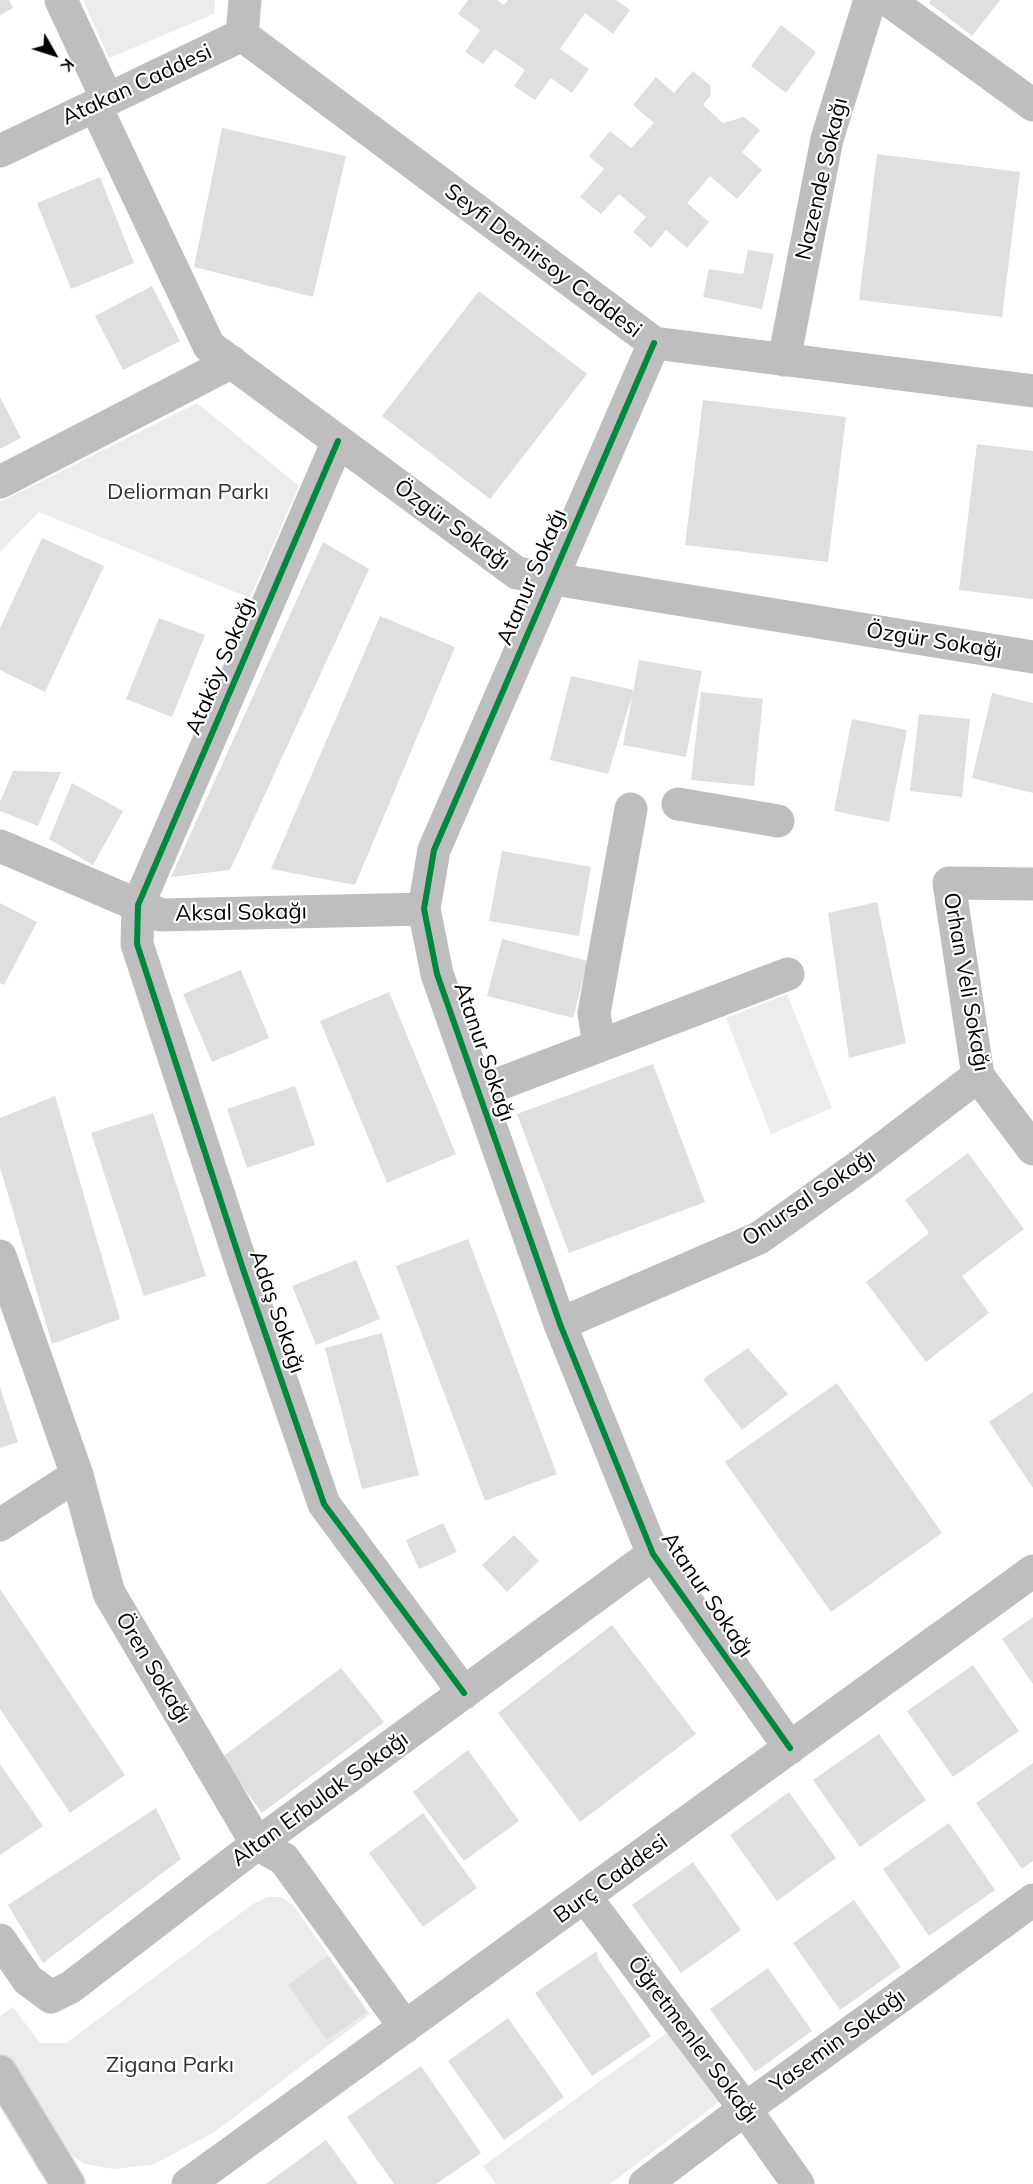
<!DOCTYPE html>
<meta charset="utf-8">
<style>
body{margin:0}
#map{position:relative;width:1033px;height:2184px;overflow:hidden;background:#fff;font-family:Mulish,sans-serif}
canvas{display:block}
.north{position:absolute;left:24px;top:24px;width:60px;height:60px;-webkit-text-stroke:4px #fff;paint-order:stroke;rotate:129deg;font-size:16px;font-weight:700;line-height:24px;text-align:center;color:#000}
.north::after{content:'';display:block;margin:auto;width:21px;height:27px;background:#000;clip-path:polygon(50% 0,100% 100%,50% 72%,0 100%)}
</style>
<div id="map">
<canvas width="1033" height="2184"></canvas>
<div class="north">K</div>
</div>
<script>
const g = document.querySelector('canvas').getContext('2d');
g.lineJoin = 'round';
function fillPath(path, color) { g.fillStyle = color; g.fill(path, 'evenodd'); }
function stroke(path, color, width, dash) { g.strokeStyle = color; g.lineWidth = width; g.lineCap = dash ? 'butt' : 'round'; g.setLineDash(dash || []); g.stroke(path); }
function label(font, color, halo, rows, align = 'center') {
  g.font = font + ' Mulish,sans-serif'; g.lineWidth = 4.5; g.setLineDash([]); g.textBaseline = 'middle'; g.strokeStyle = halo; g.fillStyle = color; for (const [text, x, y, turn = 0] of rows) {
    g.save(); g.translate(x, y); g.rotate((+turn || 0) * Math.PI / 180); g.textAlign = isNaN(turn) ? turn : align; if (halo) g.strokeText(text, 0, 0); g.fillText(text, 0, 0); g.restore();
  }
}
const green = new Path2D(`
 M83 0H215L214 14 109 58Z
 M197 403 299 486 250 598 39 512 0 552V502Z
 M787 994 832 1108 771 1134 726 1018Z
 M267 1897H281L293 1905 370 2014 213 2133 152 2165 114 2169 84 2164 59 2146 0 2053V2016L13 2007 40 2043H66L253 1904Z
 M689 2017 735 2090 610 2184H496L483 2166Z`);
const building = new Path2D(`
 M0 0H9L13 8 0 15Z
 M468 0H497L504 5 508 0H616L630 10 613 34 585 13 560 49 589 69 572 93 551 78 535 100 514 86 525 70 495 49 483 64 465 52 480 30 458 14Z
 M931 0H1000L972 36 929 3Z
 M781 25 816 52 786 93 751 66Z
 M693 71 710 85 711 95 703 105 723 123 744 117 760 130 742 152 762 170 737 199 710 176 687 203 709 222 687 248 666 230 651 248 633 232 646 217 619 194 601 214 580 197 604 169 589 156 610 131 631 148 654 123 633 105 656 77 674 93Z
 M222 128 346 156 313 297 194 267Z
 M877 154 1020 172 1002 317 859 300Z
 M100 177 134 263 71 289 37 203Z
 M748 250 774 254 762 309 703 297 709 269 743 274Z
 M152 286 180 341 123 370 95 316Z
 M479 291 587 374 490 499 382 416Z
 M0 397 21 438 0 449Z
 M703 400 846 417 828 562 685 545Z
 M977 444 1033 451V599L959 590Z
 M42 538 104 566 45 692 0 670V628Z
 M323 542 369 569 230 870 171 877Z
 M380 616 455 647 355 885 271 869Z
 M159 618 205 635 172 717 126 699Z
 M639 660 702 671 686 757 623 745Z
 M571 676 634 690 608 774 550 760Z
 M701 692 763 699 754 786 691 780Z
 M992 693 1033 703V793L972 778Z
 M919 714 970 719 962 797 910 791Z
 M852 719 907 730 889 822 834 811Z
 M13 771 61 772 38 826 0 811V802Z
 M72 783 123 811 93 865 49 839Z
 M502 851 591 867 579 936 489 921Z
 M877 902 906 1043 849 1058 828 913Z
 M0 903 37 922 4 985 0 983Z
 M502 939 588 961 573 1018 487 996Z
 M241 970 269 1038 212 1062 183 994Z
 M389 992 456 1154 387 1183 320 1021Z
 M653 1064 705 1202 569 1253 517 1114Z
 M295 1086 315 1145 247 1168 227 1109Z
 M55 1096 120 1319 52 1344 0 1167V1118Z
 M153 1113 206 1276 144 1296 91 1133Z
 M968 1153 1024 1229 962 1276 989 1313 926 1362 866 1282 929 1233 905 1200Z
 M468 1239 557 1474 485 1501 396 1266Z
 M356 1260 380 1319 316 1345 292 1286Z
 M382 1333 419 1475 362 1489 325 1348Z
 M748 1348 788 1394 742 1430 703 1379Z
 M837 1383 942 1533 831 1612 725 1462Z
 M0 1387 18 1442 0 1448Z
 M1033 1392V1488L989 1422Z
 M443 1523 457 1552 419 1569 406 1540Z
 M514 1535 539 1561 507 1592 482 1565Z
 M0 1589 125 1775 70 1813 0 1709Z
 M1033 1617V1684L1002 1639Z
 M612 1625 696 1734 580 1822 498 1713Z
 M973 1665 1019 1731 953 1777 907 1711Z
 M341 1668 384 1722 262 1813 221 1758Z
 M879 1734 926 1800 860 1847 813 1780Z
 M468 1750 519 1821 464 1861 413 1792Z
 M1033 1763V1861L1022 1869 976 1803Z
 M0 1764 43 1826 0 1855Z
 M789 1792 836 1858 777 1901 730 1835Z
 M156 1808 181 1859 43 1963 8 1905Z
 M423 1813 477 1888 423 1927 369 1853Z
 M949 1823 995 1890 929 1936 883 1869Z
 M693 1862 741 1930 681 1973 632 1905Z
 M854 1900 901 1967 840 2010 793 1943Z
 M597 1951 598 1959 651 2036 592 2076 535 1993Z
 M328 1956 367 2012 327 2040 288 1985Z
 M768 1968 812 2031 755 2072 710 2009Z
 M508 2018 564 2097 504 2140 448 2061Z
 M421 2066 481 2153 436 2184H394L347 2117Z
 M326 2140 358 2184H266Z`);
const minor = new Path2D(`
 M61 0 107 99
 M888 0 1033 105
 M242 35 654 343 1033 391
 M242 35 245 0
 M95 105 209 346 517 573 1033 657
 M0 151 242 35
 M654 343 434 850 424 909 437 974 560 1324 653 1554 790 1748
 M784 360 827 139 870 0
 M338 441 138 905 137 944 242 1266 324 1504 464 1693
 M0 482 232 362
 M678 804 778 821
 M0 846 161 915 424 909
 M1033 884 949 883 978 1076 1033 1149
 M599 1046 594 1013 631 809
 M478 1092 788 974
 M0 1256 77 1475 109 1593 257 1844 284 1859 405 2027
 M560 1324 759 1238 861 1165 978 1076
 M0 1525 77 1475
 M586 1898 745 2109 798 2184
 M0 1940 28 1980 51 1997 71 1987 257 1844 653 1554
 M188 2184 1033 1571
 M645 2184 745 2109 1033 1900`);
const major = new Path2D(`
 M0 2072 68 2184`);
const cycleway = new Path2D(`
 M654 343 434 850 424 909 437 974 560 1324 653 1554 790 1748
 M338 441 138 905 137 944 242 1266 324 1504 464 1693`);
const streetNames = [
 ["Atakan Caddesi",137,85,-25],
 ["Nazende Sokağı",822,179,-77],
 ["Seyfi Demirsoy Caddesi",543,261,37],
 ["Özgür Sokağı",452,525,36],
 ["Atanur Sokağı",532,577,-67],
 ["Özgür Sokağı",934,641,9],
 ["Ataköy Sokağı",221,666,-67],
 ["Aksal Sokağı",241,913,-1],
 ["Orhan Veli Sokağı",966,982,80],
 ["Atanur Sokağı",484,1052,71],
 ["Onursal Sokağı",809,1198,-34],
 ["Adaş Sokağı",277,1312,71],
 ["Atanur Sokağı",707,1595,56],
 ["Ören Sokağı",153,1668,59],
 ["Altan Erbulak Sokağı",320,1799,-36],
 ["Burç Caddesi",611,1879,-36],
 ["Öğretmenler Sokağı",693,2040,53],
 ["Yasemin Sokağı",838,2041,-36]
];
const parkNames = [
 ["Deliorman Parkı",188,492],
 ["Zigana Parkı",170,2065]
];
fillPath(green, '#ececec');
fillPath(building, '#dfdfdf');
stroke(major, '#dbdbdb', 36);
stroke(minor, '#bebebe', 33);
stroke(major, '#bebebe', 33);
stroke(cycleway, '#00873e', 6);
label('22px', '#000', '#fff', streetNames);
label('22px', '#333', '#fff', parkNames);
</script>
